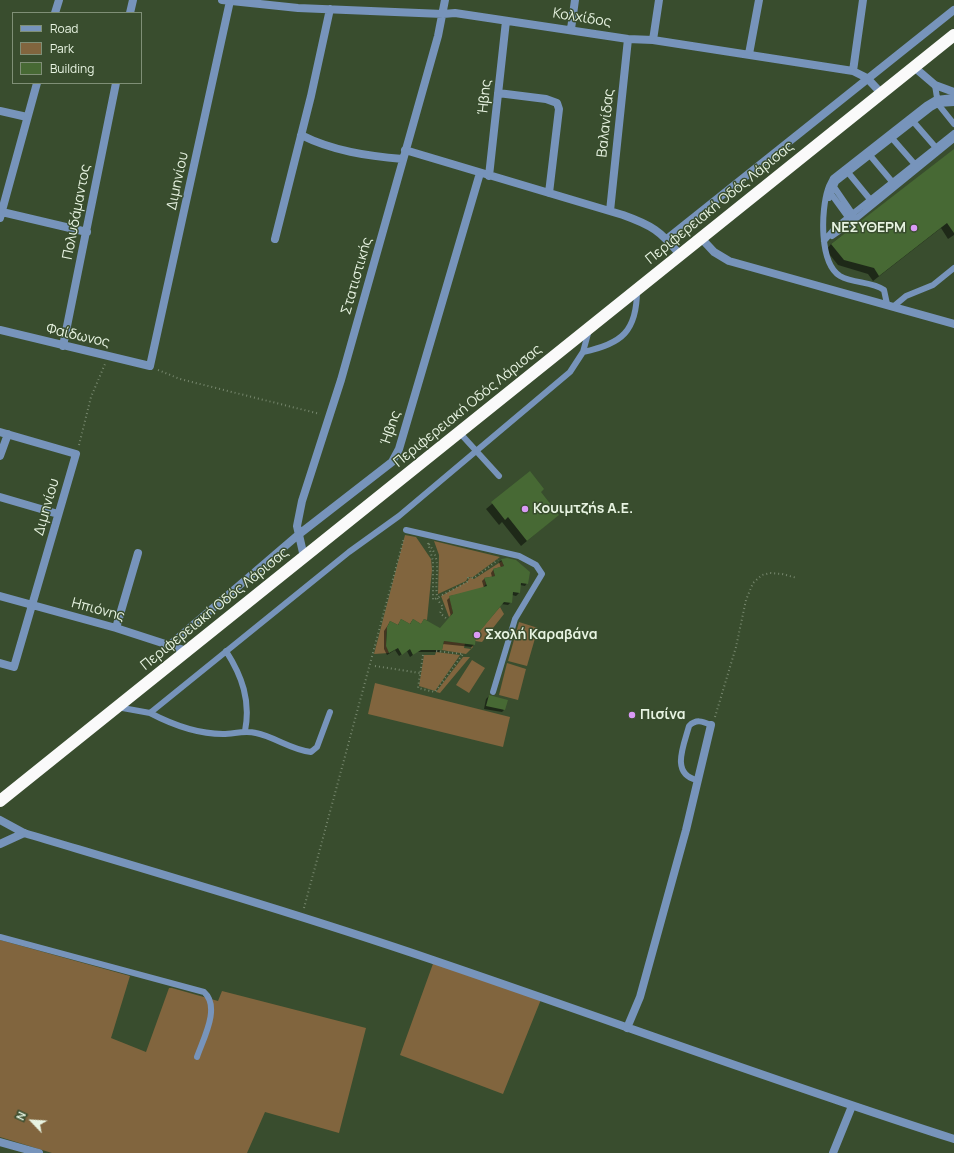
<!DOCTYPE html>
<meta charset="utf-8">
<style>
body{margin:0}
#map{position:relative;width:954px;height:1153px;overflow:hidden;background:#394d2e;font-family:Manrope,sans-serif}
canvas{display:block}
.legend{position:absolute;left:12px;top:12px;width:130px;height:72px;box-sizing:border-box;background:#394d2e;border:1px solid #7f8f76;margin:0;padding:5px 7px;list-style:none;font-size:12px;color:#e7f3e1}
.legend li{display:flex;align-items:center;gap:8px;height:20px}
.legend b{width:20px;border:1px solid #7f8f76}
.north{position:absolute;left:12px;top:1101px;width:40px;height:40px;-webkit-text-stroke:3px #394d2e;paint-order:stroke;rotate:295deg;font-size:11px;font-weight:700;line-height:16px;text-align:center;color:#e7f3e1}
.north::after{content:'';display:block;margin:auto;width:14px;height:18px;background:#e7f3e1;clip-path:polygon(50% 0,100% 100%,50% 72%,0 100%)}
</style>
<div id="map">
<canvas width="954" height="1153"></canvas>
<ul class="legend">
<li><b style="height:5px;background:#7794bb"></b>Road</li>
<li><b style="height:11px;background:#81653e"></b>Park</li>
<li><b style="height:11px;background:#476934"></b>Building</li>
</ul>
<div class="north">N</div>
</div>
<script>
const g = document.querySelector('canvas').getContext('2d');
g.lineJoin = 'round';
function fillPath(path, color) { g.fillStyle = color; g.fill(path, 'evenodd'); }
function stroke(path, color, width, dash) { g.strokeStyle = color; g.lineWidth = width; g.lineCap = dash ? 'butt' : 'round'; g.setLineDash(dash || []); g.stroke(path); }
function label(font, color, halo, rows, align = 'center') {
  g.font = font + ' Manrope,sans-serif'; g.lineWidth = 3; g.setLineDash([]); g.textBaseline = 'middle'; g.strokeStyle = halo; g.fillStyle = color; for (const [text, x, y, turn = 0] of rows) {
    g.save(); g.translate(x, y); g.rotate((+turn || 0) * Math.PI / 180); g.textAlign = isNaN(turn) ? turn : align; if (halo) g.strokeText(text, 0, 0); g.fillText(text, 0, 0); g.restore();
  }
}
const green = new Path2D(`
 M405 535 416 537 431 559 432 570 427 620 424 619 421 624 413 619 410 624 401 619 398 625 390 621C385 631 385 643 389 653L374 654Z
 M434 541 500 557 473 577H468L466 581 438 594 439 555Z
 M502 561 504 566 493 569 495 576 484 578 486 584 481 590 450 596 453 613 449 617 441 596 467 582 470 577 474 579Z
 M500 607 504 614 482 642 475 641 476 633 477 634Z
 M519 622 538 628 527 666 508 661Z
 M444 641 465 643 464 648 471 649 472 645 473 647 466 654 442 650Z
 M436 652 460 655 435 691 419 686 424 655H435Z
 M463 657H470L440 693 436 692Z
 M472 660 485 668 469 693 456 685Z
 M507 663 526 669 518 700 499 695Z
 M375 683 510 717 503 747 368 714Z
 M0 940 130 976 111 1038 146 1052 169 988H172L218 1001 222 991 366 1028 339 1133 265 1112 247 1153H52L0 1137Z
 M434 961 542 997 503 1094 400 1055Z`);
const shadow = new Path2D(`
 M954 151V235L948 239 941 228 873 281 868 274 838 265 826 250 831 244Z
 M530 472 539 492 558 515 521 546 502 522 499 525 486 509Z
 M502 560 527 583 525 586 520 585 519 593 516 596 512 595 511 602 508 605 501 604 475 635 474 644 472 647 443 644 439 652H417L410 657 407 651 399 656 395 650 387 655 384 649V631L390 622 397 626 402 620 409 625 413 620 421 625 440 629 451 617 447 600 450 597 484 588 482 581 484 579 492 577 491 573 493 570 501 568 499 562Z
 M489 696 504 710 502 712 484 709 486 699Z`);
const building = new Path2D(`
 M954 149V233L947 223 879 276 874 268 844 260 831 244Z
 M530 471 544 489 541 492 559 515 527 541 508 517 505 520 491 502Z
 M507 558 516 560 530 572 528 584 521 583 520 593 513 592 512 603 504 602 476 636 475 645 444 641 442 650H421L413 655 410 649 402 655 398 648 389 653 386 646 387 627 390 621 398 625 401 619 410 624 413 619 421 624 424 619 440 628 453 613 449 596 487 586 484 578 495 576 493 569 504 566 501 559Z
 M489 695 508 700 505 710 486 706Z`);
const path = new Path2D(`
 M158 370 180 379 320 414
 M79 445 91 397 105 364
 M428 543 433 561V600L467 582 468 578H474L498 560
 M429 544C443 563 434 576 437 596 437 600 441 604 443 607L440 613 447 619
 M423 655 418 688 435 692 463 654 436 651
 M375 666 420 673
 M715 717 736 647 746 600 753 583 762 575 770 573 782 574 797 578
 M304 908 404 538`);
const lane = new Path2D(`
 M935 85 938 104 954 124
 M911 119 938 150
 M891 137 918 168
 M868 153 894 184
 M846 170 873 203
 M832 184 854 216
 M829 191 850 220
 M829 198 836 182 931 108 938 104 954 103
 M832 236 852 222 954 139
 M824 241 836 227 954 133
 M887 304 884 290C872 281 854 284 840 276 819 263 821 210 828 189 829 185 832 181 833 178L926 105 936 99 954 97
 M894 306 906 296 933 285 954 268
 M583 352C622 344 637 331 637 290
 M459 432 499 476
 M406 530 519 556 536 565 542 574 515 619 493 692
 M226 651C242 676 251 701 245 731
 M117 707 150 713 349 552 399 516 570 372 583 352 589 330
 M150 713C173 725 197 734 223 734 234 734 244 730 256 733 275 737 292 750 311 752L317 747 330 712
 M697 780C670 774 684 745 689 726 696 719 702 721 711 725
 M0 937 204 992C221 1007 203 1039 197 1057`);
const street = new Path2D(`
 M222 0 298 8 443 14 455 13 628 39 653 40 853 71 867 78 881 93
 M55 13 59 0
 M130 13 133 0
 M571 29 575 0
 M653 40 659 0
 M749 54 759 0
 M914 67 935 85 954 92
 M853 71 863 0
 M498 93 546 99 557 103 559 109 549 193
 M0 111 27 117
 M301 135C333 151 367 156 403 159
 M405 150 623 215C651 225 661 231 680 255
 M489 176 506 21
 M610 211 628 39
 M2 212 87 232
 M0 218 37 83
 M701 238 714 252 729 261 954 324
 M275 239 311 96 330 9
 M667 239 954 10
 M0 330 150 366 230 1
 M63 346 116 83
 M0 432 76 454 14 667 0 663
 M0 456 8 434
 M0 497 58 514
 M304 557 297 526 302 501 341 380 438 36 445 0
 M0 596 116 628 187 651
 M116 628 138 553
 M171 644 298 535 392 462 399 449 480 173
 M0 820 24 833C161 874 298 914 433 960 607 1019 779 1083 954 1139
 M0 844 24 833
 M627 1028 640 997 686 830 711 725
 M0 1142 39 1153
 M833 1153 852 1106`);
const highway = new Path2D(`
 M0 801 954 35`);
const markers = [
 [914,228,4,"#da9af6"],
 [525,509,4,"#da9af6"],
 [477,635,4,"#da9af6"],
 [632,715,4,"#da9af6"]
];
const streetNames = [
 ["Κολχίδος",582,18,9],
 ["Ήβης",485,97,-84],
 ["Βαλανίδας",606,123,-84],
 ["Διμηνίου",178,181,-78],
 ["Περιφερειακή Οδός Λάρισας",720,203,-39],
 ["Πολυδάμαντος",77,212,-79],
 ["Στατιστικής",357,276,-74],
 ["Φαίδωνος",78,336,13],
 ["Περιφερειακή Οδός Λάρισας",468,406,-39],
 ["Ήβης",391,428,-71],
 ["Διμηνίου",47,507,-74],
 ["Περιφερειακή Οδός Λάρισας",215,609,-39],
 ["Ηπιόνης",98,610,15]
];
const poiNames = [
 ["ΝΕΣΥΘΕΡΜ",906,228,"right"],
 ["Κουιμτζήs Α.Ε.",533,509],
 ["Σχολή Καραβάνα",485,635],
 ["Πισίνα",640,715]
];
fillPath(green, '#81653e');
fillPath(shadow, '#0007');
fillPath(building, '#476934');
stroke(path, '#76876d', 2, [1, 3]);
stroke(lane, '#7794bb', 6);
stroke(street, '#7794bb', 8);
stroke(highway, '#fafafa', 12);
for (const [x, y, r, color] of markers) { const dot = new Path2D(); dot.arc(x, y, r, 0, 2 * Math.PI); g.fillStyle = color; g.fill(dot); stroke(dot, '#394d2e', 1.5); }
label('14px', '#e7f3e1', '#394d2e', streetNames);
label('bold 14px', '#e7f3e1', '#394d2e', poiNames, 'left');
</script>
